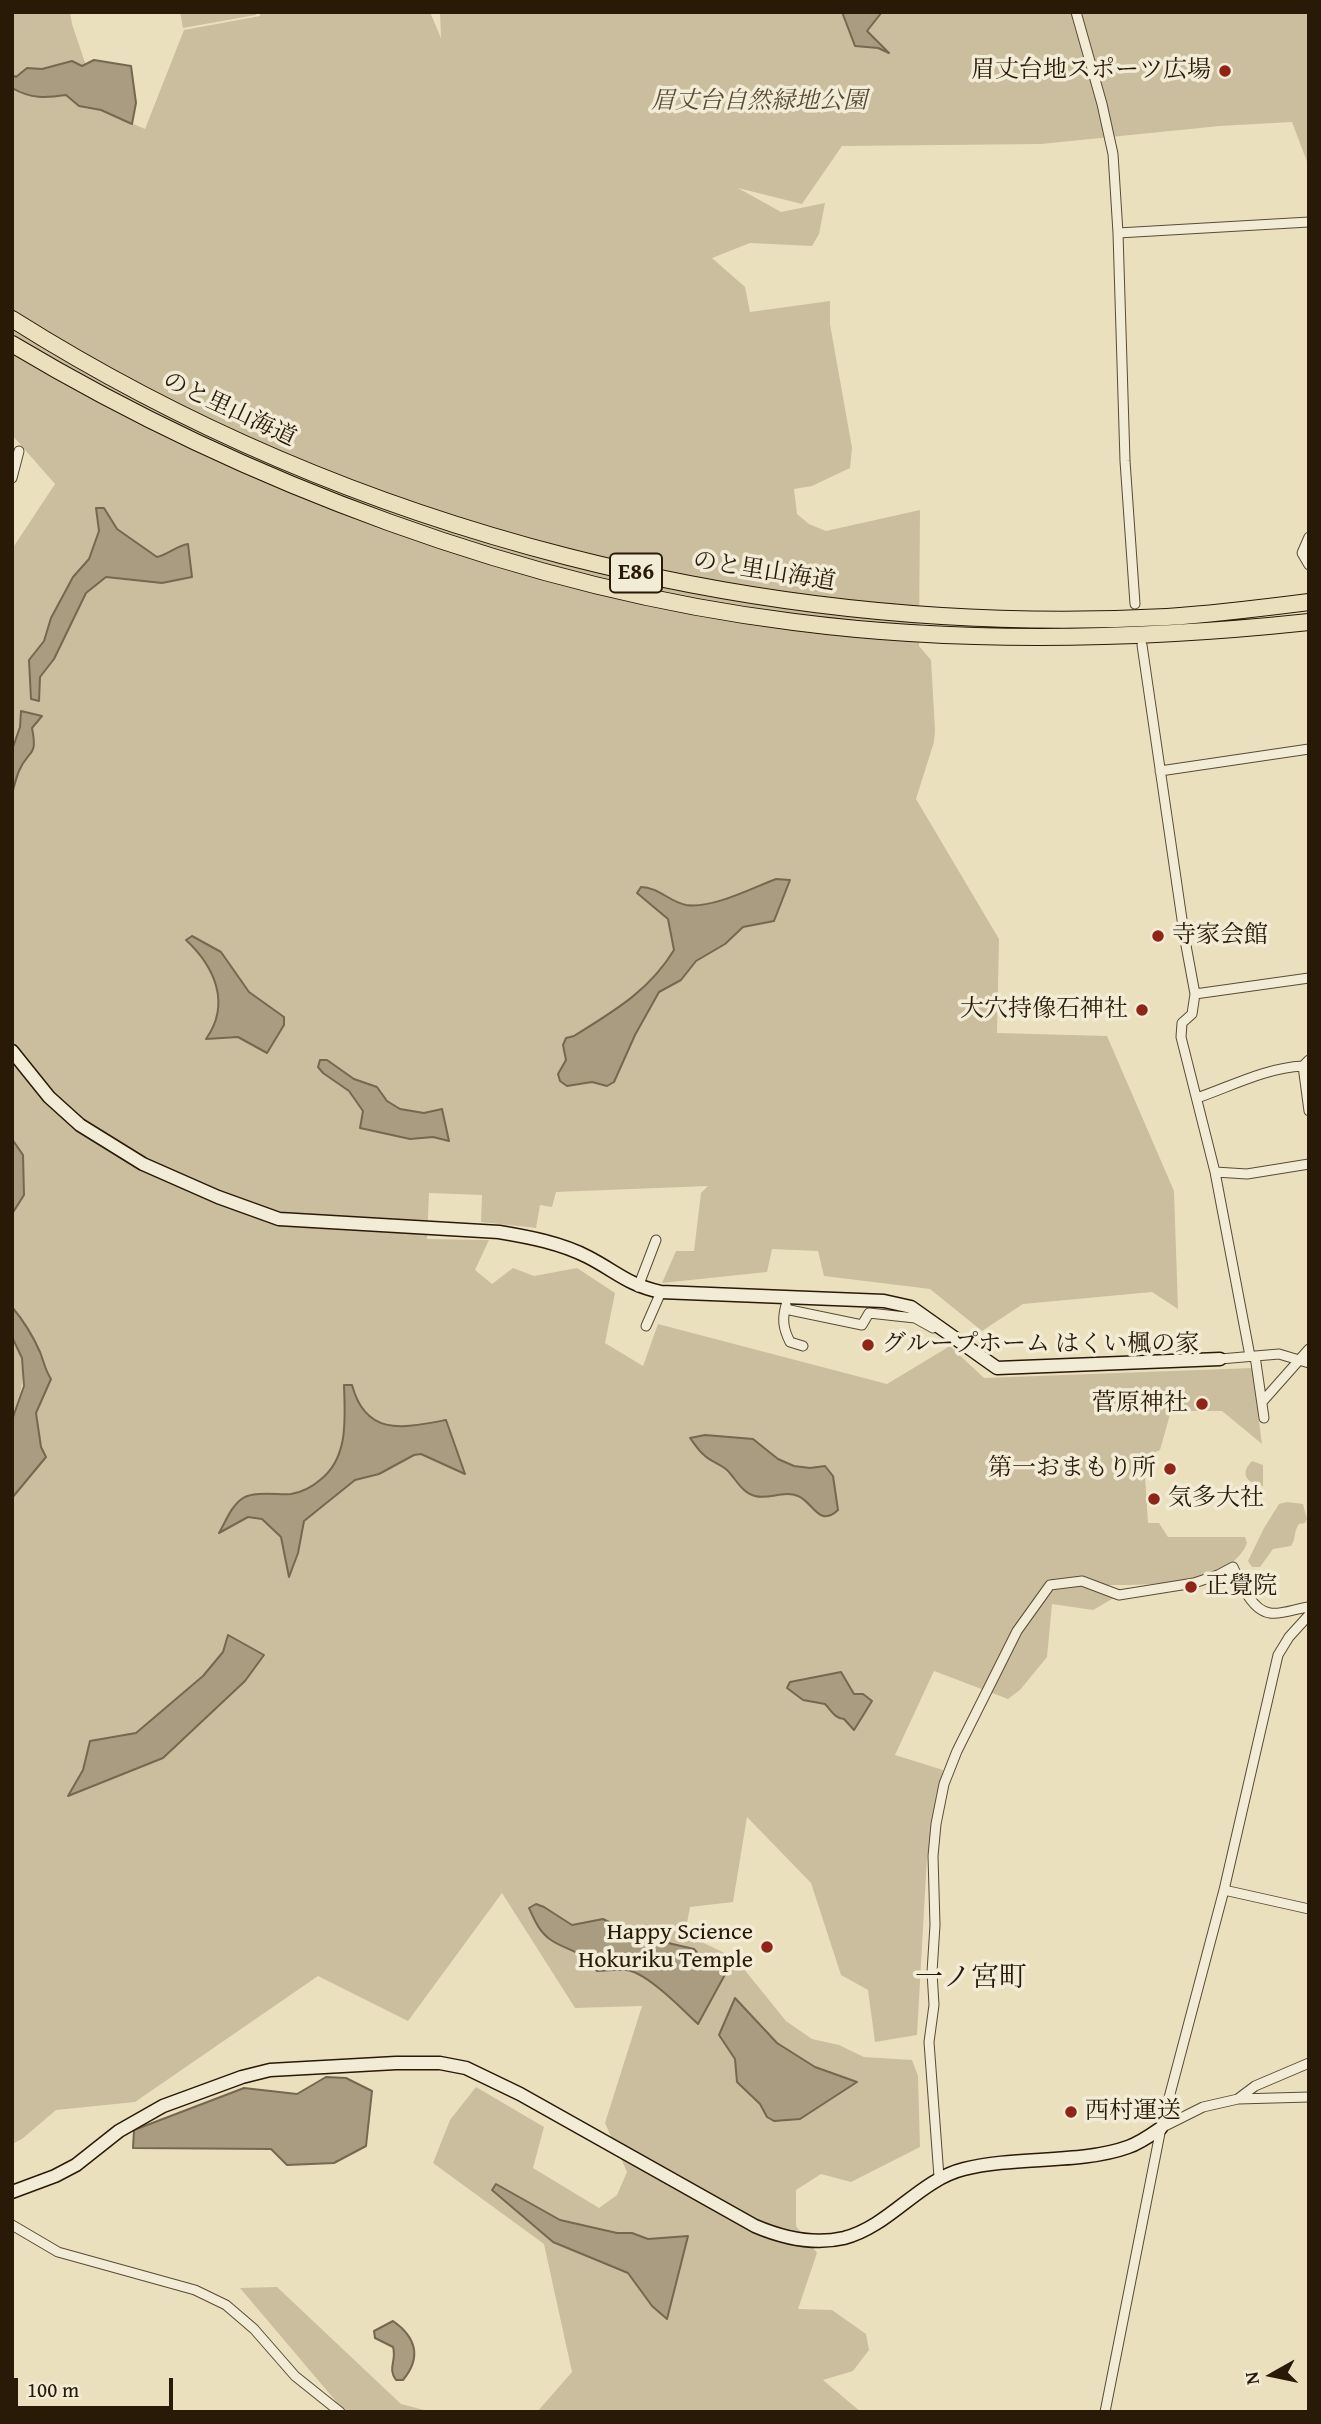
<!DOCTYPE html>
<meta charset="utf-8">
<style>
body{margin:0}
#map{position:relative;width:1321px;height:2424px;overflow:hidden;background:#ebe0be;font-family:"Gentium Book Plus",serif}
canvas{display:block}
.frame{position:absolute;inset:0;border:14px solid #291907;pointer-events:none}
.north{position:absolute;left:1237px;top:2340px;width:70px;height:70px;-webkit-text-stroke:5px #f2ebd5;paint-order:stroke;rotate:261deg;font-size:19px;font-weight:700;line-height:28px;text-align:center;color:#291907}
.north::after{content:'';display:block;margin:auto;width:24px;height:32px;background:#291907;clip-path:polygon(50% 0,100% 100%,50% 72%,0 100%)}
.scale{position:absolute;left:14px;top:2378px;width:159px;height:32px;box-sizing:border-box;border:4px solid #291907;border-top:0;padding-left:9px;font-size:21px;line-height:24px;white-space:nowrap;color:#291907;-webkit-text-stroke:5px #f2ebd5;paint-order:stroke}
</style>
<div id="map">
<canvas width="1321" height="2424"></canvas>
<div class="frame"></div>
<div class="north">N</div>
<div class="scale">100 m</div>
</div>
<script>
const g = document.querySelector('canvas').getContext('2d');
g.lineJoin = 'round';
function fillPath(path, color) { g.fillStyle = color; g.fill(path, 'evenodd'); }
function stroke(path, color, width, dash) { g.strokeStyle = color; g.lineWidth = width; g.lineCap = dash ? 'butt' : 'round'; g.setLineDash(dash || []); g.stroke(path); }
function label(font, color, halo, rows, align = 'center') {
  g.font = font + ' "Gentium Book Plus","Noto Serif JP",serif'; g.lineWidth = 7; g.setLineDash([]); g.textBaseline = 'middle'; g.strokeStyle = halo; g.fillStyle = color; for (const [text, x, y, turn = 0] of rows) {
    g.save(); g.translate(x, y); g.rotate((+turn || 0) * Math.PI / 180); g.textAlign = isNaN(turn) ? turn : align; if (halo) g.strokeText(text, 0, 0); g.fillText(text, 0, 0); g.restore();
  }
}
const green = new Path2D(`
 M12 12H70L72 24 101 110 145 129 184 30 260 16V12H430L441 38 440 12H1309V167L1292 122 1220 126 1041 144 842 146 802 204 738 188 781 212 825 203 819 234 812 246 750 243 712 258 745 287 750 312 830 301V324L852 448 850 468 812 486 794 489 797 514 809 524 826 531 920 510 919 646 931 660 935 730 934 742 916 799 999 939 997 1033 1107 1036 1174 1191 1178 1309 1152 1292 1023 1304 982 1331 930 1289 824 1276 818 1251 772 1249 767 1272 662 1283 676 1251H694L701 1193 708 1186 556 1192 552 1207 540 1205 536 1228 481 1222 482 1195 429 1193 427 1239 489 1240 475 1270 492 1284 513 1268 534 1276 577 1268 615 1293 605 1343 643 1366 658 1324 887 1384 950 1346 984 1378 1252 1368 1262 1444 1222 1411H1171L1160 1450 1147 1456 1144 1460 1148 1523H1159L1168 1537H1245L1247 1543C1231 1586 1145 1585 1107 1585L1119 1595 1093 1610 1052 1604 1047 1657 1020 1690 1008 1699 934 1671 895 1755 943 1770 927 1857 917 2035 875 2042 868 1990 841 1975 811 1883 747 1817 733 1902 690 1907 685 1934 735 1958 786 2021 812 2039 839 2045 864 2057 912 2060 918 2076 920 2147 851 2182 821 2174 796 2190V2226L817 2253 798 2309 832 2310 866 2334 869 2350 853 2371 823 2380 861 2412H537L572 2372 544 2244 433 2163 450 2120 476 2087 544 2127 533 2168 599 2208 617 2195 627 2172 605 2123 642 2006 575 2008 502 1893 408 2021 318 1976 135 2102 56 2110 22 2139 12 2144V1498L46 1457 41 1447 36 1413 51 1379C45 1370 44 1362 40 1352 33 1336 23 1320 12 1307V1214L24 1194 23 1155 12 1139V794C14 787 16 778 19 771 29 748 39 758 32 728L41 716 21 711 20 727 12 750V549L55 484 12 435ZM776 879 774 921 743 927 725 944 696 961 681 980 659 992 607 1086 592 1082 566 1086 558 1074 566 1060V1038L574 1036C614 1011 649 991 674 949L668 919 637 894 649 887C660 892 673 901 684 904 707 910 754 887 776 879ZM192 936 221 952 249 992 284 1017 215 1026C225 993 211 963 186 941ZM327 1060 354 1079 377 1087 387 1101 400 1109 424 1113 448 1140 433 1137 410 1139 360 1128 363 1111ZM352 1385C367 1437 403 1428 446 1420L464 1473 421 1454 414 1455 379 1474 355 1480 304 1521 298 1553 289 1575 281 1537 262 1519 248 1517 220 1532 246 1496C262 1495 280 1497 295 1493 348 1482 346 1427 344 1386ZM223 1652 263 1655 245 1681 163 1758 69 1795 83 1770 90 1741 136 1733 203 1676ZM544 1907 572 1925 603 1920 638 1936 693 1949 705 1962 728 1970 698 2024C682 2010 650 1977 631 1971 622 1968 608 1970 597 1971 588 1954 568 1947 551 1940ZM735 1998 777 2043 815 2067 856 2082 774 2121 767 2117 760 2104 737 2082 735 2059 719 2035ZM496 2185 560 2220 617 2233H632L648 2239 688 2237 652 2306 628 2273 553 2242Z
 M180 12H255L256 15 183 28Z
 M12 1337C30 1364 22 1393 12 1420Z
 M1252 1461 1263 1465V1486C1247 1483 1239 1474 1252 1461Z
 M1287 1502 1303 1504 1307 1519 1305 1523 1299 1524C1294 1530 1296 1539 1291 1546L1273 1549 1260 1567H1252L1248 1561 1264 1528 1279 1504Z
 M277 2287 401 2404 432 2412H345L240 2288Z`);
const water = new Path2D(`
 M842 12H882L867 31 889 53 878 48 855 46Z
 M94 60 131 66 136 103 132 124 101 110 79 106 66 95C46 98 31 99 12 88V75L16 77 27 68 42 69 72 61 82 66Z
 M96 508H104L117 529 157 557C169 554 176 546 188 544L192 577 162 583 106 577 86 593 54 659 40 677 39 701 31 699 29 660 44 641 51 618 73 577 89 559 99 531Z
 M21 711 42 716 32 728C38 758 29 748 19 771 16 778 14 787 12 794V750L20 727Z
 M776 879 790 880 774 921 743 927 725 944 696 961 681 980 659 992 635 1035 614 1082 607 1086 592 1082 567 1086 560 1081 558 1074 566 1060 563 1045 566 1038 574 1036C614 1011 649 991 674 950L668 919 637 893 641 887C658 887 670 902 686 905 712 909 752 888 776 879Z
 M192 936 221 952 249 992 284 1017V1025L267 1053 238 1037 206 1039C231 1004 215 967 186 940Z
 M320 1060H327L354 1079 377 1087 387 1101 400 1109 424 1113 442 1109 449 1141 433 1137 410 1139 360 1128 363 1111 349 1091 323 1073 318 1067Z
 M12 1139 23 1155 24 1195 12 1214Z
 M12 1307C23 1320 33 1336 40 1352 44 1362 45 1370 51 1379L36 1413 41 1447 46 1457 12 1498V1420L24 1386 22 1358 12 1337Z
 M344 1385H352C366 1437 403 1428 446 1420L465 1474 421 1454 414 1455 379 1474 355 1480 304 1521 298 1553 289 1577 281 1537 262 1519 248 1517 219 1533C226 1521 231 1506 243 1498 255 1491 278 1495 291 1494 303 1492 312 1487 320 1480 349 1458 345 1418 344 1385Z
 M705 1435 753 1439 778 1459 794 1466 810 1468 825 1466 833 1476 838 1510C819 1528 813 1502 798 1496 784 1490 769 1500 755 1496 742 1493 736 1479 727 1470 720 1464 710 1461 704 1455 698 1450 694 1443 690 1438Z
 M228 1635 264 1655 245 1681 163 1758 68 1796 83 1770 90 1741 136 1733 203 1676 223 1652Z
 M841 1672 854 1694H863L872 1701 854 1730 844 1719C834 1718 832 1711 825 1704L803 1700 787 1688 790 1682Z
 M536 1904 544 1907 572 1925 603 1919 638 1936 694 1949 705 1962 728 1969 698 2024C683 2010 651 1977 631 1971 622 1968 608 1971 597 1971 587 1952 567 1951 551 1940 539 1932 534 1919 529 1908Z
 M735 1998 777 2043 815 2067 857 2082 800 2119 774 2121 767 2117 760 2104 737 2082 735 2059 719 2035Z
 M326 2077 346 2078 372 2091 366 2146 334 2163 287 2165 271 2149 133 2148 134 2130 244 2088 297 2094Z
 M496 2184 560 2220 617 2233H632L648 2239 688 2236 667 2319 652 2306 628 2273 553 2242 492 2190Z
 M393 2321C416 2337 422 2357 403 2380H396C387 2368 397 2361 393 2347L375 2338 374 2331Z`);
const street = new Path2D(`
 M1076 12 1102 104 1113 154 1118 233 1125 461 1135 604
 M1118 233 1309 222
 M12 478 19 451
 M1309 537 1302 553 1309 565
 M1142 645 1185 940 1195 994 1192 1014 1182 1023 1181 1037 1215 1172 1250 1356
 M1160 771 1309 749
 M1195 994 1309 978
 M1309 1060 1303 1066 1309 1111
 M1197 1098C1232 1086 1265 1068 1303 1066
 M1215 1172 1247 1174 1309 1164
 M638 1287 656 1240
 M786 1305C782 1319 783 1328 790 1342L803 1346
 M785 1309 862 1325 869 1313 915 1318 933 1328
 M646 1326 661 1292
 M1255 1356 1264 1418
 M1220 1359 1279 1354 1309 1363
 M1262 1402 1309 1349
 M1224 1890 1309 1909
 M1239 2098 1255 2086 1309 2063
 M1161 2128 1203 2107 1238 2099 1309 2097
 M939 2177 929 2042 934 2005 932 1972 935 1925 933 1856 936 1824 944 1784 957 1751 1017 1631 1050 1585 1082 1581 1119 1595 1194 1583 1218 1575 1233 1567C1240 1582 1252 1611 1270 1613 1282 1615 1297 1608 1309 1607
 M12 2225 58 2252 195 2290 226 2305 254 2329 295 2376 340 2412
 M1105 2412 1161 2128 1224 1890 1278 1655 1289 1637 1309 1615`);
const secondary = new Path2D(`
 M12 1051 49 1097 80 1125 143 1164 218 1197 279 1219 499 1232C529 1237 561 1243 588 1257 617 1272 628 1285 661 1292L884 1301 911 1307 997 1368 1220 1359
 M12 2192 55 2176 76 2165 119 2131 163 2106 242 2077 270 2070 396 2063H440L466 2068 520 2094 755 2226C783 2238 814 2245 844 2238 890 2226 919 2180 964 2169 1015 2156 1081 2164 1128 2147 1140 2143 1151 2135 1161 2128`);
const highway = new Path2D(`
 M12 319C353 534 765 638 1167 617 1214 614 1262 608 1309 602
 M12 344C243 482 526 589 794 622 964 644 1139 640 1309 622`);
const markers = [
 [1225,71,7,"#8f2418"],
 [1158,936,7,"#8f2418"],
 [1142,1010,7,"#8f2418"],
 [868,1345,7,"#8f2418"],
 [1202,1404,7,"#8f2418"],
 [1170,1469,7,"#8f2418"],
 [1154,1499,7,"#8f2418"],
 [1191,1587,7,"#8f2418"],
 [767,1947,7,"#8f2418"],
 [1071,2112,7,"#8f2418"]
];
const shields = [
 [636,573,52]
];
const shieldNames = [
 ["E86",636,573]
];
const poiNames = [
 ["眉丈台地スポーツ広場",1211,71],
 ["寺家会館",1172,936,"left"],
 ["大穴持像石神社",1128,1010],
 ["グループホーム はくい楓の家",882,1345,"left"],
 ["菅原神社",1188,1404],
 ["第一おまもり所",1156,1469],
 ["気多大社",1168,1499,"left"],
 ["正覺院",1205,1587,"left"],
 ["Happy Science",753,1933],
 ["Hokuriku Temple",753,1961],
 ["西村運送",1085,2112,"left"]
];
const parkNames = [
 ["眉丈台自然緑地公園",759,102]
];
const streetNames = [
 ["のと里山海道",229,410,25],
 ["のと里山海道",764,572,9]
];
const quarterNames = [
 ["一ノ宮町",971,1979]
];
fillPath(green, '#cabe9f');
fillPath(water, '#a99c80');
stroke(water, '#766850', 2);
stroke(street, '#5a4b35', 11);
stroke(secondary, '#291907', 15);
stroke(highway, '#291907', 18);
stroke(street, '#f2ebd5', 9);
stroke(secondary, '#f2ebd5', 12);
stroke(highway, '#ebe0be', 16);
for (const [x, y, r, color] of markers) { const dot = new Path2D(); dot.arc(x, y, r, 0, 2 * Math.PI); g.fillStyle = color; g.fill(dot); stroke(dot, '#f2ebd5', 2.5); }
for (const [x, y, w] of shields) { const box = new Path2D(); box.roundRect(x - w / 2, y - 19.5, w, 39, 5); g.fillStyle = '#f2ebd5'; g.fill(box); stroke(box, '#291907', 2); }
label('bold 23px', '#291907', null, shieldNames);
label('24px', '#291907', '#f2ebd5', poiNames, 'right');
label('italic 24px', '#594b35', '#f2ebd5', parkNames);
label('24px', '#291907', '#f2ebd5', streetNames);
label('28px', '#291907', '#f2ebd5', quarterNames);
</script>
